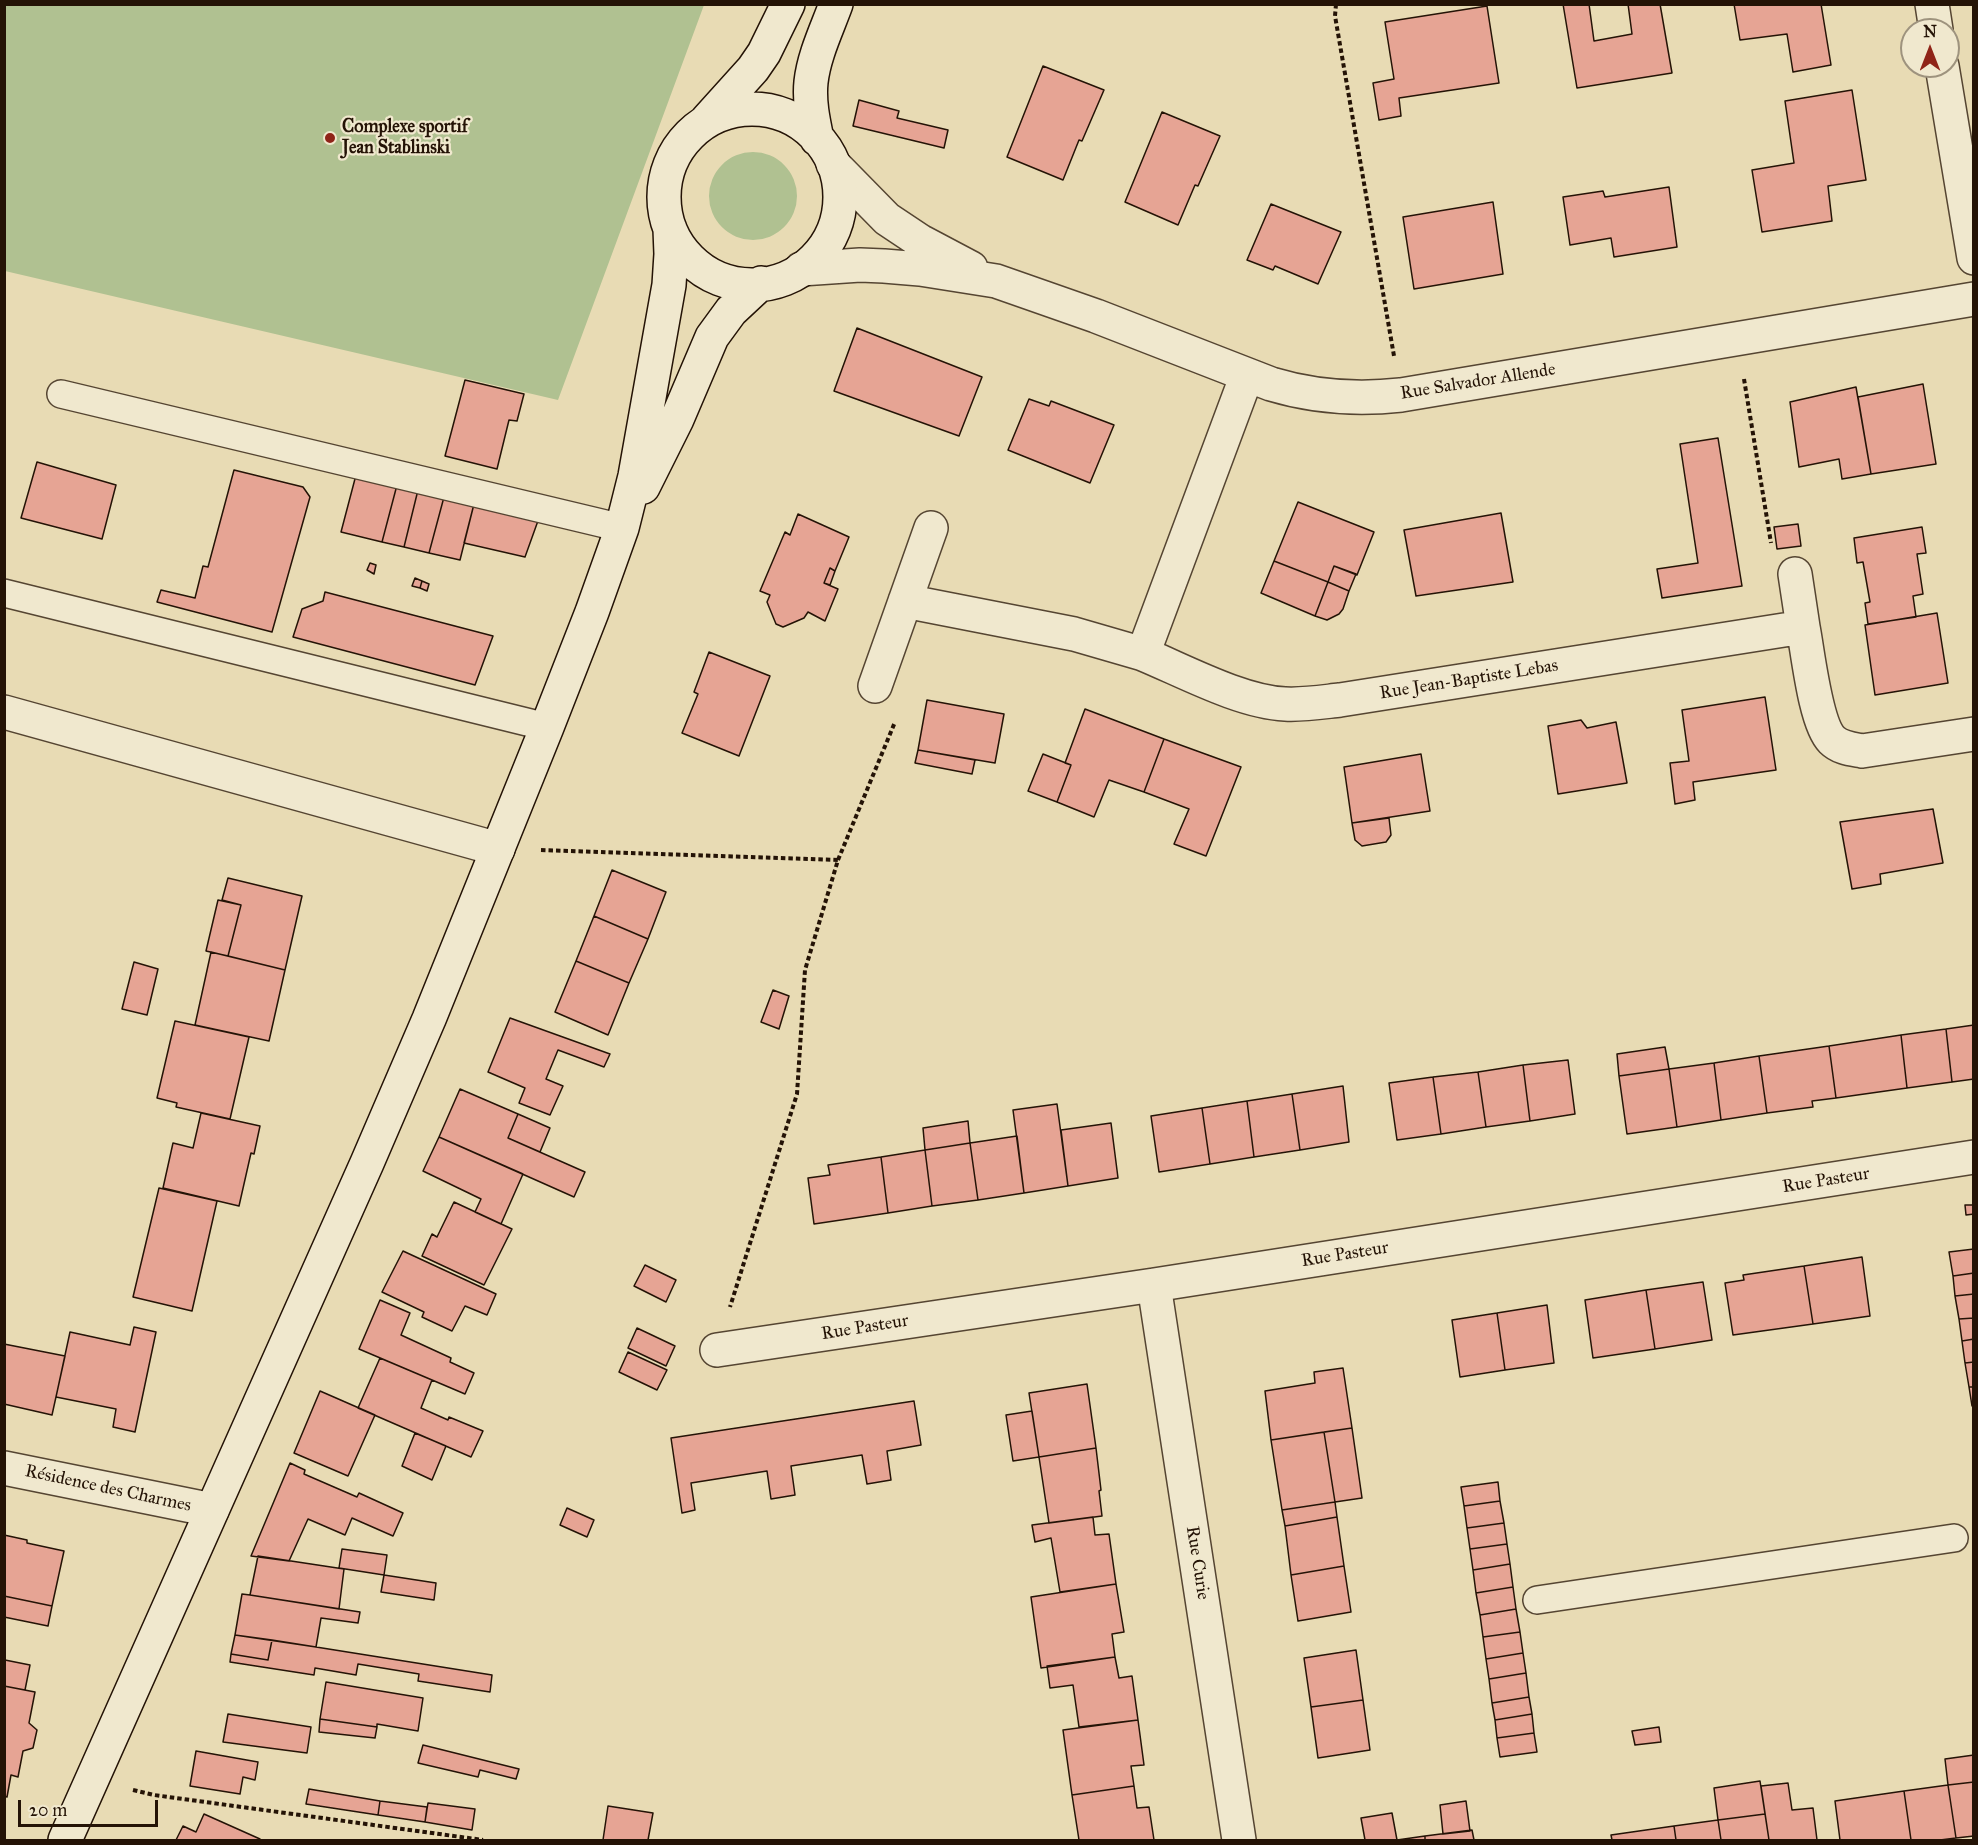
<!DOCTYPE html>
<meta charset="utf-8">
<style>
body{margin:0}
#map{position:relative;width:1978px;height:1845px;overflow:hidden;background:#e8dbb4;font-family:"IM FELL Great Primer",serif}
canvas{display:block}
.frame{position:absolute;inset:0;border:6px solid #241306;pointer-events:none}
.north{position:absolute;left:1900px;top:18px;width:60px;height:60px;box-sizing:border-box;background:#f0e8ce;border:2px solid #9e937e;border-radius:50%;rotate:0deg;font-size:16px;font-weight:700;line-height:24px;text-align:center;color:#241306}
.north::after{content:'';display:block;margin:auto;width:21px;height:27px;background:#8f2418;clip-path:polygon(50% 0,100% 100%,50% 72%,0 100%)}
.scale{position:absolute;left:18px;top:1800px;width:140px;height:27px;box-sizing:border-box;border:3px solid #241306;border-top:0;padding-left:8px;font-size:18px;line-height:21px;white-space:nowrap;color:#241306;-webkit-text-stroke:4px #f0e8ce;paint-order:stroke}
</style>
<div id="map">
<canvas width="1978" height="1845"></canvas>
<div class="frame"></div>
<div class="north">N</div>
<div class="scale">20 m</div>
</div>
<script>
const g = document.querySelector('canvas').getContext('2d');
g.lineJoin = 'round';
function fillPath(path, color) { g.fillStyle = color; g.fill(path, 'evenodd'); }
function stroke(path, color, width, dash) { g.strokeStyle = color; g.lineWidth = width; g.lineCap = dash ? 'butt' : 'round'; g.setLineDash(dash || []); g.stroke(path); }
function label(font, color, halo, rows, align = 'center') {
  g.font = font + ' "IM FELL Great Primer",serif'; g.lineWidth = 4.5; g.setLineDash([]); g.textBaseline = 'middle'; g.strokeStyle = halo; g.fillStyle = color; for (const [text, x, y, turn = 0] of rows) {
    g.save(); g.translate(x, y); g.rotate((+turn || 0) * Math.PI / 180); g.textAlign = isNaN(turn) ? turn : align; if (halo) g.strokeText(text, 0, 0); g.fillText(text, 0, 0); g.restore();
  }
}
const green = new Path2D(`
 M5 4H704V5L558 400 5 271Z
 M709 196a44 44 0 1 1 88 0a44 44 0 1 1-88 0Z`);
const building = new Path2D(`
 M1563 4H1589L1594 41 1632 34 1628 4H1660L1672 73 1577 88Z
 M1734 4H1821L1831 65 1793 72 1787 34 1740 40Z
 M1487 6 1499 83 1399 98 1401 116 1379 120 1373 83 1394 79 1385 22Z
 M1043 66 1104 90 1082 141 1079 140 1063 180 1007 157Z
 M1852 90 1866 180 1828 186 1832 221 1762 232 1752 170 1794 163 1785 101Z
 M859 100 899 111 897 118 948 130 944 148 853 126Z
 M1162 112 1220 136 1198 186 1195 185 1178 225 1125 202Z
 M1669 187 1677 247 1614 257 1611 238 1570 245 1563 197 1603 191 1605 197Z
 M1493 202 1503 274 1414 289 1403 217Z
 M1271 204 1341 232 1318 284 1275 266 1273 270 1247 260Z
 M857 328 982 377 959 436 834 391Z
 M465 380 524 394 517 421 509 420 497 469 445 456Z
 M1923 384 1936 464 1871 474 1858 397Z
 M1856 387 1871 474 1842 479 1839 459 1799 467 1790 402Z
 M1029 399 1049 406 1051 401 1114 425 1090 483 1008 450Z
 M1718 438 1742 586 1662 598 1657 569 1698 563 1680 444Z
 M37 462 116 485 102 539 21 518Z
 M234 470 303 487 310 497 272 632 157 602 161 590 195 598 203 566 208 567Z
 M356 475 397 485 382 542 341 532Z
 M397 485 418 490 404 547 382 542Z
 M418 490 444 497 429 553 404 547Z
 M444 497 474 504 460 560 429 553Z
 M1298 502 1374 532 1357 575 1334 566 1328 582 1274 561Z
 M474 504 539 518 525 557 464 543Z
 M1501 513 1513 582 1416 596 1404 530Z
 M798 514 849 537 835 571 830 568 824 583 838 589 825 621 808 612 804 618 783 627 776 624 767 602 770 595 760 591 785 532 790 535Z
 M1798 524 1801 546 1777 549 1774 527Z
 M1922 527 1926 553 1917 554 1923 594 1913 596 1916 617 1868 624 1865 603 1870 602 1863 562 1857 563 1854 538Z
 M1274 561 1328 582 1315 616 1261 593Z
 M370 563 376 565 374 574 367 570Z
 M1334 566 1356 574 1349 591 1328 582Z
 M830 568 835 571 830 585 824 583Z
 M415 578 422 581 420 588 412 586Z
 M422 581 429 584 427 591 420 588Z
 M1328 582 1349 591 1343 609 1339 614 1327 620 1315 616Z
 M325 592 493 636 475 685 293 637 302 609 323 601Z
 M1937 613 1948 683 1875 695 1865 625Z
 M709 652 770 676 739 756 682 733 698 694 694 692Z
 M1765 697 1776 770 1693 782 1695 800 1675 804 1670 763 1689 761 1682 710Z
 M927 700 1004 714 995 763 918 750Z
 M1085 709 1164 739 1144 792 1109 780 1094 817 1057 802 1071 765 1065 763Z
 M1581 720 1587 728 1616 722 1627 783 1558 794 1548 726Z
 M1164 739 1241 767 1206 856 1174 844 1189 809 1144 792Z
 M918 750 975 760 972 774 915 763Z
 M1043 754 1071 765 1057 802 1028 791Z
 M1421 754 1430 811 1352 823 1344 767Z
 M1933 809 1943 863 1880 874 1881 884 1852 889 1840 822Z
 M1389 818 1391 835 1386 842 1362 846 1355 840 1352 823Z
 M612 870 666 892 648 939 594 916Z
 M228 878 302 896 285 970 228 956 241 905 222 900Z
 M218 900 241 905 228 956 206 951Z
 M594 916 648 939 629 983 576 961Z
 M211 952 285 970 269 1041 195 1025Z
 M576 961 629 983 608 1035 555 1012Z
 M134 962 158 969 147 1015 122 1009Z
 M773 990 789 996 779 1029 761 1022Z
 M510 1018 610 1054 604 1067 558 1050 546 1079 563 1086 550 1115 519 1103 525 1088 488 1072Z
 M175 1021 249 1037 230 1119 176 1107 177 1103 157 1098Z
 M1974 1025V1079L1952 1082 1946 1029Z
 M1946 1029 1952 1082 1907 1088 1901 1035Z
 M1901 1035 1907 1088 1836 1098 1829 1046Z
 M1829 1046 1836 1098 1812 1101 1813 1107 1767 1113 1759 1056Z
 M1665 1047 1669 1069 1619 1076 1617 1054Z
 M1759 1056 1767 1113 1721 1120 1714 1063Z
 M1568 1060 1575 1114 1530 1121 1523 1065Z
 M1714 1063 1721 1120 1677 1127 1669 1069Z
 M1523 1065 1530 1121 1486 1127 1478 1072Z
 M1669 1069 1677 1127 1627 1134 1619 1076Z
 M1478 1072 1486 1127 1441 1134 1433 1077Z
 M1433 1077 1441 1134 1397 1140 1389 1083Z
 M1343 1086 1349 1142 1300 1150 1292 1094Z
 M460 1089 518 1114 508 1138 585 1172 574 1197 439 1137Z
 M1292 1094 1300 1150 1254 1157 1247 1101Z
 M1247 1101 1254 1157 1210 1164 1202 1108Z
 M1057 1104 1068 1186 1024 1193 1013 1110Z
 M1202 1108 1210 1164 1159 1172 1151 1116Z
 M201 1113 260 1126 254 1154 251 1153 239 1206 163 1188 173 1143 193 1148Z
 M518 1114 550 1128 540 1152 508 1138Z
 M968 1121 970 1143 925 1150 923 1128Z
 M1111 1123 1118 1178 1068 1186 1061 1130Z
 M1017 1136 1024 1193 978 1200 970 1143Z
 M439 1137 523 1174 501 1224 475 1212 481 1199 423 1171Z
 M970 1143 978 1200 932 1206 925 1150Z
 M925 1150 932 1206 888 1213 881 1157Z
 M881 1157 888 1213 814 1224 808 1178 830 1175 828 1165Z
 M159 1188 217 1201 192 1311 133 1297Z
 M454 1202 512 1229 484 1285 422 1256 432 1234 437 1237Z
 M1965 1205H1974V1214L1966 1215Z
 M1974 1249V1273L1953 1276 1949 1252Z
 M403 1251 496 1294 487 1315 465 1306 452 1331 422 1317 424 1312 382 1292Z
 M1862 1257 1870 1316 1813 1324 1804 1266Z
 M645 1265 676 1280 666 1302 634 1286Z
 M1804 1266 1813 1324 1733 1335 1725 1283 1744 1280 1743 1275Z
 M1974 1273V1294L1955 1296 1953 1276Z
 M1703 1282 1712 1340 1655 1349 1646 1290Z
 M1646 1290 1655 1349 1593 1358 1585 1300Z
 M1974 1294V1318L1959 1319 1955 1296Z
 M380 1300 410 1313 401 1335 451 1358 450 1362 474 1373 465 1394 359 1349Z
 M1547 1305 1554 1363 1505 1370 1497 1313Z
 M1497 1313 1505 1370 1460 1377 1452 1320Z
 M1974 1318V1339L1962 1341 1959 1319Z
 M134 1327 156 1332 135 1432 113 1427 116 1409 56 1397 70 1332 130 1345Z
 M637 1328 675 1346 666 1366 628 1348Z
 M1974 1339V1362L1965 1363 1962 1341Z
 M4 1344 65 1356 52 1415 4 1404Z
 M628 1352 667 1370 657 1390 619 1372Z
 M380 1358 432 1380 421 1408 448 1420 449 1417 483 1431 471 1457 358 1408Z
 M1974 1362V1387H1969L1965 1363Z
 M1343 1368 1352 1428 1271 1440 1265 1391 1315 1383 1314 1372Z
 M1087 1384 1096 1448 1039 1457 1029 1393Z
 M1969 1387H1974V1406H1972Z
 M320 1391 375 1415 348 1476 294 1453Z
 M914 1401 921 1445 887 1451 891 1480 867 1484 862 1455 791 1466 795 1495 771 1499 767 1471 691 1483 695 1510 682 1513 671 1438Z
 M1032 1411 1039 1457 1013 1461 1006 1415Z
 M1352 1428 1362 1498 1335 1502 1324 1432Z
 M1324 1432 1335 1502 1282 1510 1271 1440Z
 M415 1433 446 1446 432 1480 402 1466Z
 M1096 1448 1101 1490 1099 1491 1102 1516 1049 1523 1039 1457Z
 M290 1463 305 1470 304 1474 357 1497 359 1493 403 1513 393 1536 352 1518 345 1535 308 1519 289 1561 251 1556Z
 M1498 1482 1500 1501 1464 1506 1461 1487Z
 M1500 1501 1504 1523 1467 1528 1464 1506Z
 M1335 1502 1337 1517 1285 1526 1282 1510Z
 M567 1508 594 1520 587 1537 560 1525Z
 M1093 1517 1095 1535 1109 1534 1116 1584 1060 1592 1051 1538 1035 1542 1032 1525Z
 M1337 1517 1344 1566 1291 1575 1285 1526Z
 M1504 1523 1507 1544 1470 1549 1467 1528Z
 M4 1535 27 1540V1543L64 1551 52 1606 4 1596Z
 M1507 1544 1510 1564 1473 1570 1470 1549Z
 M342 1549 387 1555 384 1575 339 1568Z
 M258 1556 344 1569 339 1609 250 1595Z
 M1510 1564 1513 1587 1476 1593 1473 1570Z
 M1344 1566 1351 1612 1298 1621 1291 1575Z
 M384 1575 436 1583 434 1600 381 1592Z
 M1116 1584 1124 1632 1112 1634 1115 1657 1041 1668 1031 1597Z
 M1513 1587 1516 1609 1480 1615 1476 1593Z
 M242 1594 250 1595 360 1612 358 1623 321 1618 316 1647 235 1635Z
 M4 1596 52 1606 48 1626 4 1617Z
 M1516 1609 1520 1632 1483 1637 1480 1615Z
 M1520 1632 1523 1653 1486 1659 1483 1637Z
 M235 1635 272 1640 268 1660 231 1654Z
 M272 1640 492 1675 490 1692 418 1681 419 1674 358 1664 356 1675 315 1668 314 1675 230 1662 231 1654 268 1660Z
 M1356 1650 1363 1700 1311 1707 1304 1658Z
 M1523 1653 1526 1673 1489 1679 1486 1659Z
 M1115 1657 1119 1678 1132 1676 1138 1720 1079 1727 1073 1685 1050 1688 1047 1666Z
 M5 1660 30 1665 25 1690 4 1686Z
 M1526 1673 1529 1697 1492 1703 1489 1679Z
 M326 1682 423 1698 418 1731 377 1724V1727L320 1719Z
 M4 1686 35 1692 29 1723 37 1730 33 1748 23 1751 18 1777 11 1775 7 1797 4 1796Z
 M1529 1697 1532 1714 1495 1720 1492 1703Z
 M1363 1700 1370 1750 1318 1758 1311 1707Z
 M228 1714 311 1727 307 1753 223 1742Z
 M1532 1714 1534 1733 1497 1738 1495 1720Z
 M320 1719 377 1727 375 1738 319 1732Z
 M1138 1720 1144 1765 1131 1766 1134 1786 1072 1795 1063 1730Z
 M1659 1727 1661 1742 1635 1745 1632 1731Z
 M1534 1733 1537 1752 1500 1757 1497 1738Z
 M423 1745 519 1769 516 1779 480 1770 478 1777 418 1763Z
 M196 1751 258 1762 255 1780 243 1777 240 1794 190 1786Z
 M1974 1755V1782L1948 1785 1945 1759Z
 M1760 1781 1765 1814 1718 1820 1714 1788Z
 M1974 1782V1836L1956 1838 1948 1785Z
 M1788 1783 1792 1810 1813 1808 1817 1840H1769L1761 1786Z
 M1948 1785 1956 1838 1940 1840H1911L1904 1791Z
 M1134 1786 1137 1808 1149 1807 1154 1840H1079L1072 1795Z
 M309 1789 380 1801 378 1815 306 1804Z
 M1904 1791 1911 1840H1840L1835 1801Z
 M380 1801 427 1807 425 1822 378 1815Z
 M1466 1801 1470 1831 1443 1834 1440 1805Z
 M428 1803 475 1809 472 1830 425 1822Z
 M608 1806 653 1813 648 1840H603Z
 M1392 1813 1397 1840H1365L1361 1818Z
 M204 1814 260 1839 259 1840H176L183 1826 196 1832Z
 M1765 1814 1769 1840H1721L1718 1820Z
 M1718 1820 1721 1840H1676L1674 1826Z
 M1674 1826 1676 1840H1612L1611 1835Z
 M1472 1830 1474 1840H1425V1836Z
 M1425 1836V1840H1396H1397Z`);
const path = new Path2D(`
 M1336 4 1335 16 1394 356
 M1744 379 1771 543
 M541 850 838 860 805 970 797 1094 730 1307
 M838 860 895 722
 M133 1790 154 1795 483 1840`);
const lane = new Path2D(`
 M61 394 622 528
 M4 593 547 727
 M1537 1600 1954 1538`);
const street = new Path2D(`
 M1932 4 1936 30
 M1942 66 1974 258
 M833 164 887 219 920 241 971 268
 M801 269 860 265 884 266 920 269 996 281 1096 316 1271 384C1314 397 1356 400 1401 395L1974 299
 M1247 375 1143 654C1184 671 1241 702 1285 704 1304 705 1322 702 1340 700L1803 627C1808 652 1815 723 1832 740 1840 748 1851 749 1862 751L1974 734
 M1795 574 1803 627
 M905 601 1074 634 1143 654
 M875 686 931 528
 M4 712 498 849
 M1154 1285 1239 1840
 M717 1350 1154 1285 1974 1157
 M4 1468 212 1510`);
const secondary = new Path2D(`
 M664 197a88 88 0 1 1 176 0a88 88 0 1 1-176 0Z
 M707 120 753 69 764 53 788 4
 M817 139C813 120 809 101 811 82 814 55 827 29 836 4
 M643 487 677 419 712 337 731 311 761 283
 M65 1840 367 1163 429 1019 547 727 592 612 622 528 635 476 669 285 671 254 670 229`);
const markers = [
 [330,138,6,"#8f2418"]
];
const poiNames = [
 ["Complexe sportif",342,128],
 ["Jean Stablinski",342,149]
];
const streetNames = [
 ["Rue Salvador Allende",1478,382,-9],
 ["Rue Jean-Baptiste Lebas",1469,680,-9],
 ["Rue Pasteur",1826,1181,-9],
 ["Rue Pasteur",1345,1255,-9],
 ["Rue Pasteur",865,1328,-9],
 ["Résidence des Charmes",108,1489,12],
 ["Rue Curie",1197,1563,81]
];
fillPath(green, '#b0c191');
fillPath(building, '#e6a494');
stroke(building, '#241306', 1.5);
stroke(lane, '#554532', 30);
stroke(street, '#554532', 36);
stroke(secondary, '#241306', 36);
stroke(path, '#241306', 4, [4.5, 3]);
stroke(lane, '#f0e8ce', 27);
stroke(street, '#f0e8ce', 33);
stroke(secondary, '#f0e8ce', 33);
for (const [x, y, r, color] of markers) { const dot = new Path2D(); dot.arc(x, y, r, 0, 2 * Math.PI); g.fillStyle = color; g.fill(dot); stroke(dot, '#f0e8ce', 2); }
label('bold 18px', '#241306', '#f0e8ce', poiNames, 'left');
label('18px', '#241306', '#f0e8ce', streetNames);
</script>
